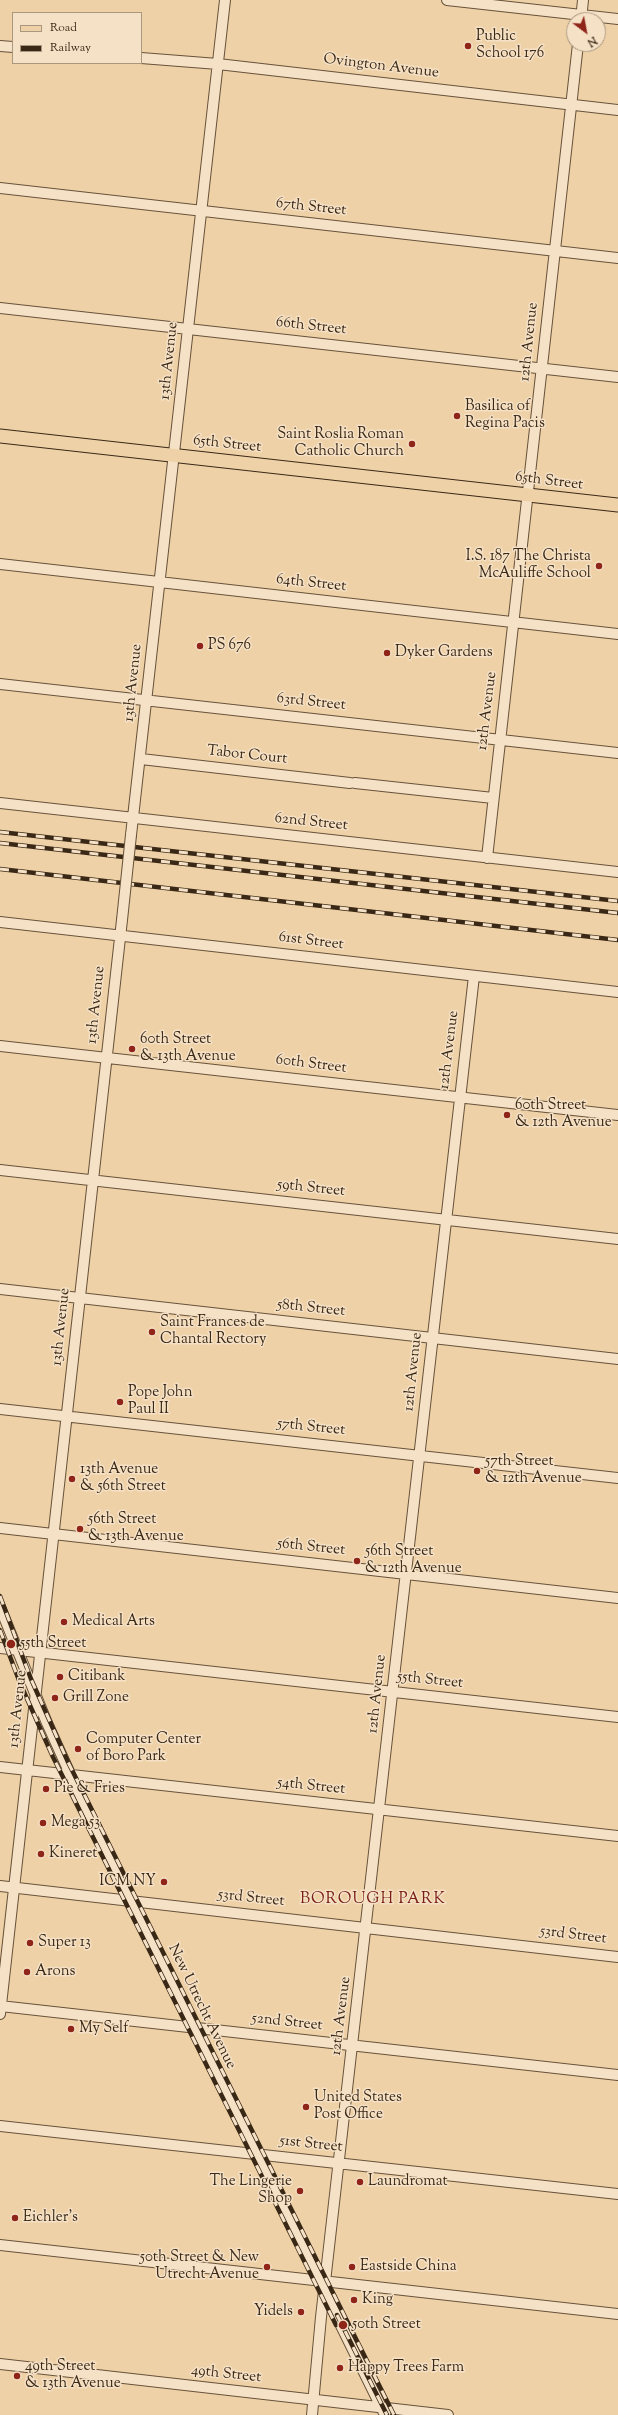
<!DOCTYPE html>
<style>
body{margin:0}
#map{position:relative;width:618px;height:2415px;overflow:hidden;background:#efd1a7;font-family:"Sorts Mill Goudy",serif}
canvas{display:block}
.legend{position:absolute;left:12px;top:12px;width:130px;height:52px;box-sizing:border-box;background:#f5e1c6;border:1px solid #aa9780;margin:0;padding:5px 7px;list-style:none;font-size:12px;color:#3a2816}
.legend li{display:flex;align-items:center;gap:8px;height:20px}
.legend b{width:20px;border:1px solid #aa9780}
.north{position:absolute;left:566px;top:12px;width:40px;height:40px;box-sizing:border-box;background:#f5e1c6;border:1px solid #aa9780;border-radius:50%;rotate:148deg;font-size:11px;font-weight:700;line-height:16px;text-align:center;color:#3a2816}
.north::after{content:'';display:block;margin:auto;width:14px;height:18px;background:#8f2418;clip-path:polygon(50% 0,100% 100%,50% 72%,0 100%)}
</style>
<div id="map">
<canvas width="618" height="2415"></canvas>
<ul class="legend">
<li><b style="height:5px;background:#efd1a7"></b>Road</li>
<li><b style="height:5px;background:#3a2816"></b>Railway</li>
</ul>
<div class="north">N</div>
</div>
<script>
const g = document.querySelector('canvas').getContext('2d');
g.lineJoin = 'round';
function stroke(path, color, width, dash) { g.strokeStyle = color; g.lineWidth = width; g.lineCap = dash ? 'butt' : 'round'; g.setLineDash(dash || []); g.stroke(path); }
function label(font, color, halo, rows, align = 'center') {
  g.font = font + ' "Sorts Mill Goudy",serif'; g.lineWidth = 3; g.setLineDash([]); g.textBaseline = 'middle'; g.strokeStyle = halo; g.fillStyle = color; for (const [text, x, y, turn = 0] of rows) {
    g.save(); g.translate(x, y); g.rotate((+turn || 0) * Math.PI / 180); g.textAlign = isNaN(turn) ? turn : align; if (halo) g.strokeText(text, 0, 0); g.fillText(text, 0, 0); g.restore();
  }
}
const minor = new Path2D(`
 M447 0 618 19
 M581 20 583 0
 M0 46 13 47
 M141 58 218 64 618 110
 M0 188 618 258
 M0 308 618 377
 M0 564 618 634
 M0 684 618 753
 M141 759 350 783
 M355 783 493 798
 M0 803 618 872
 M131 835 225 0
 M487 858 578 44
 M0 922 618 992
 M0 1046 618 1115
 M0 1170 618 1239
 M0 1289 618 1359
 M0 1409 618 1478
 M0 1528 618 1598
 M0 1607 47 1723 76 1787 385 2415
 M0 1648 618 1717
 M0 1767 618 1836
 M0 1886 618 1957
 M0 2006 618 2075
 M0 2014 122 920
 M0 2126 618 2194
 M0 2245 618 2314
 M0 2364 448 2415
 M312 2415 321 2317 474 976`);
const major = new Path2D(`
 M0 436 618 505`);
const rail = new Path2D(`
 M0 832 618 901
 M0 843 618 913
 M0 869 618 940
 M0 1596 31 1679 68 1762 394 2415
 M0 1630 20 1683 53 1757 336 2325
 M337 2315 387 2415`);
const minorBridge = new Path2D(`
 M122 920 131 835`);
const markers = [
 [468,46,4,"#8f2418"],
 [457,416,4,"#8f2418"],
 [412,444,4,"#8f2418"],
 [599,566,4,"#8f2418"],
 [200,646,4,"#8f2418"],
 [387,653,4,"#8f2418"],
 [132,1049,4,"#8f2418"],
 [507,1115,4,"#8f2418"],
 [152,1332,4,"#8f2418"],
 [120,1402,4,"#8f2418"],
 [477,1471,4,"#8f2418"],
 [72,1479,4,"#8f2418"],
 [80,1529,4,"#8f2418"],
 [357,1561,4,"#8f2418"],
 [64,1622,4,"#8f2418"],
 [11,1644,5,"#8f2418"],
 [60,1677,4,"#8f2418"],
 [55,1698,4,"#8f2418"],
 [78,1749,4,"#8f2418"],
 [46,1789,4,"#8f2418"],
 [43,1823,4,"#8f2418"],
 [41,1854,4,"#8f2418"],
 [164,1882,4,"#8f2418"],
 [30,1943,4,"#8f2418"],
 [27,1972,4,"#8f2418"],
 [71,2029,4,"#8f2418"],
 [306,2107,4,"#8f2418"],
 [360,2182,4,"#8f2418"],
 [300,2191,4,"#8f2418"],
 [15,2218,4,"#8f2418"],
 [267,2267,4,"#8f2418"],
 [352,2267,4,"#8f2418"],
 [354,2300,4,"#8f2418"],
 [301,2312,4,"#8f2418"],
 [343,2325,5,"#8f2418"],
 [340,2368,4,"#8f2418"],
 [17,2376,4,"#8f2418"]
];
const poiNames = [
 ["Public",476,37],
 ["School 176",476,54],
 ["Basilica of",465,407],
 ["Regina Pacis",465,424],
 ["Saint Roslia Roman",404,435,"right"],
 ["Catholic Church",404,452,"right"],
 ["I.S. 187 The Christa",591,557,"right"],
 ["McAuliffe School",591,574,"right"],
 ["PS 676",208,646],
 ["Dyker Gardens",395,653],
 ["60th Street",140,1040],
 ["& 13th Avenue",140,1057],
 ["60th Street",515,1106],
 ["& 12th Avenue",515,1123],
 ["Saint Frances de",160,1323],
 ["Chantal Rectory",160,1340],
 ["Pope John",128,1393],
 ["Paul II",128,1410],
 ["57th Street",485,1462],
 ["& 12th Avenue",485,1479],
 ["13th Avenue",80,1470],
 ["& 56th Street",80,1487],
 ["56th Street",88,1520],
 ["& 13th Avenue",88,1537],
 ["56th Street",365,1552],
 ["& 12th Avenue",365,1569],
 ["Medical Arts",72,1622],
 ["55th Street",20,1644],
 ["Citibank",68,1677],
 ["Grill Zone",63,1698],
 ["Computer Center",86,1740],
 ["of Boro Park",86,1757],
 ["Pie & Fries",54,1789],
 ["Mega 53",51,1823],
 ["Kineret",49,1854],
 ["ICM NY",156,1882,"right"],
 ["Super 13",38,1943],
 ["Arons",35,1972],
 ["My Self",79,2029],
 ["United States",314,2098],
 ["Post Office",314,2115],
 ["The Lingerie",292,2182,"right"],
 ["Shop",292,2199,"right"],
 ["Laundromat",368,2182],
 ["Eichler's",23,2218],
 ["50th Street & New",259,2258,"right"],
 ["Utrecht Avenue",259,2275,"right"],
 ["Eastside China",360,2267],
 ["King",362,2300],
 ["Yidels",293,2312,"right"],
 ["50th Street",352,2325],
 ["49th Street",25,2367],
 ["& 13th Avenue",25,2384],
 ["Happy Trees Farm",348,2368]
];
const streetNames = [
 ["Ovington Avenue",381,67,7],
 ["67th Street",311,208,6],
 ["66th Street",311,327,6],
 ["12th Avenue",530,342,-84],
 ["13th Avenue",170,361,-84],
 ["65th Street",227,445,6],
 ["65th Street",549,482,7],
 ["64th Street",311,584,6],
 ["13th Avenue",134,683,-84],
 ["63rd Street",311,703,6],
 ["12th Avenue",488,711,-83],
 ["Tabor Court",247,756,6],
 ["62nd Street",311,823,6],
 ["61st Street",311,942,7],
 ["13th Avenue",97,1005,-84],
 ["12th Avenue",450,1050,-83],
 ["60th Street",311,1065,7],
 ["59th Street",311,1189,6],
 ["58th Street",311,1309,6],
 ["13th Avenue",62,1327,-84],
 ["12th Avenue",414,1372,-84],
 ["57th Street",311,1428,6],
 ["56th Street",311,1548,6],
 ["55th Street",430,1681,6],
 ["12th Avenue",378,1694,-84],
 ["13th Avenue",19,1709,-84],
 ["54th Street",311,1787,6],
 ["53rd Street",251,1899,6],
 ["53rd Street",573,1936,7],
 ["New Utrecht Avenue",201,2007,64],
 ["12th Avenue",342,2016,-83],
 ["52nd Street",287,2023,6],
 ["51st Street",311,2145,6],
 ["49th Street",226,2375,6]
];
const neighbourhoodNames = [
 ["BOROUGH PARK",373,1900]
];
stroke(minor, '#67523a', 12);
stroke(major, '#3a2816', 15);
stroke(minor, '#f5e1c6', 10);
stroke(major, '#efd1a7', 13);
stroke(rail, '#3a2816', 4.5);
stroke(rail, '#f5e1c6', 3, [9]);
stroke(minorBridge, '#67523a', 12, []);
stroke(minorBridge, '#f5e1c6', 10);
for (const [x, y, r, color] of markers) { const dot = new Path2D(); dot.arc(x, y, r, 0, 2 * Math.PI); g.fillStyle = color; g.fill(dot); stroke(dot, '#f5e1c6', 1.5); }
label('15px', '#3a2816', '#f5e1c6', poiNames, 'left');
label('15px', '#3a2816', '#f5e1c6', streetNames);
g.letterSpacing = '1px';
label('16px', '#7a1f14', '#f5e1c6', neighbourhoodNames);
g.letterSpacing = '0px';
</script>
